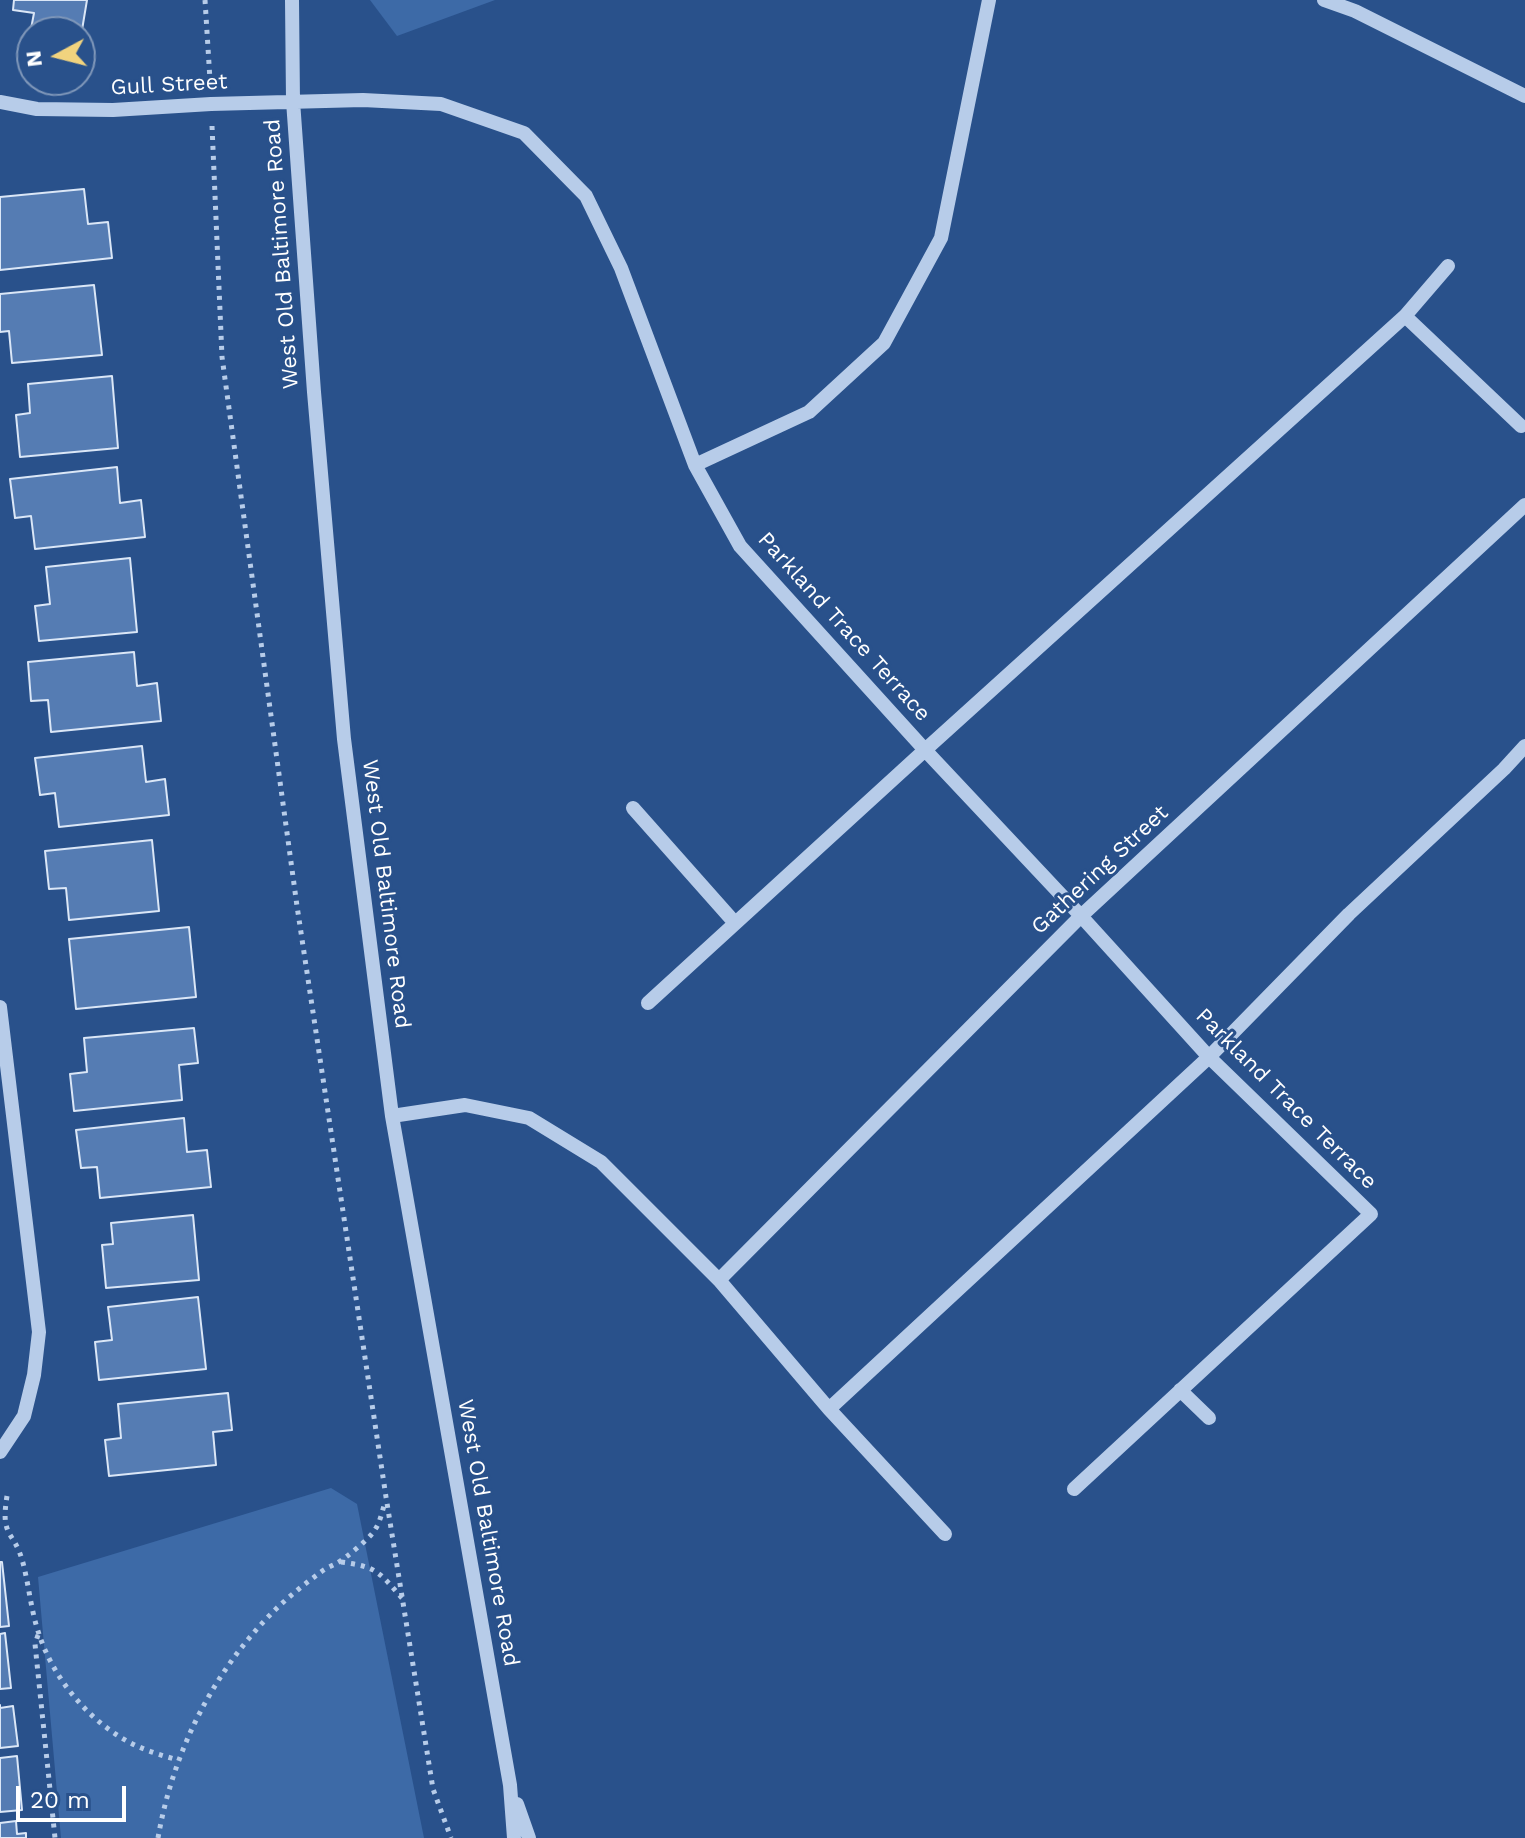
<!DOCTYPE html>
<style>
body{margin:0}
#map{position:relative;width:1525px;height:1838px;overflow:hidden;background:#29518b;font-family:"Work Sans",sans-serif}
canvas{display:block}
.north{position:absolute;left:16px;top:16px;width:80px;height:80px;box-sizing:border-box;background:#29518b;border:2px solid #7f97b9;border-radius:50%;rotate:263deg;font-size:22px;font-weight:700;line-height:32px;text-align:center;color:#fff}
.north::after{content:'';display:block;margin:auto;width:28px;height:36px;background:#f1d37e;clip-path:polygon(50% 0,100% 100%,50% 72%,0 100%)}
.scale{position:absolute;left:16px;top:1786px;width:110px;height:36px;box-sizing:border-box;border:4px solid #fff;border-top:0;padding-left:10px;font-size:24px;line-height:28px;white-space:nowrap;color:#fff;-webkit-text-stroke:6px #29518b;paint-order:stroke}
</style>
<div id="map">
<canvas width="1525" height="1838"></canvas>
<div class="north">N</div>
<div class="scale">20 m</div>
</div>
<script>
const g = document.querySelector('canvas').getContext('2d');
g.lineJoin = 'round';
function fillPath(path, color) { g.fillStyle = color; g.fill(path, 'evenodd'); }
function stroke(path, color, width, dash) { g.strokeStyle = color; g.lineWidth = width; g.lineCap = dash ? 'butt' : 'round'; g.setLineDash(dash || []); g.stroke(path); }
function label(font, color, halo, rows, align = 'center') {
  g.font = font + ' "Work Sans",sans-serif'; g.lineWidth = 6; g.setLineDash([]); g.textBaseline = 'middle'; g.strokeStyle = halo; g.fillStyle = color; for (const [text, x, y, turn = 0] of rows) {
    g.save(); g.translate(x, y); g.rotate((+turn || 0) * Math.PI / 180); g.textAlign = isNaN(turn) ? turn : align; if (halo) g.strokeText(text, 0, 0); g.fillText(text, 0, 0); g.restore();
  }
}
const green = new Path2D(`
 M370 0H495L397 36Z
 M331 1488 357 1504 424 1838H61L38 1577Z`);
const building = new Path2D(`
 M14 0H87L81 36 80 32H53L31 29 34 13 13 10Z
 M84 189 88 224 108 222 112 258 0 270V197Z
 M94 285 102 355 12 363 9 331 0 332V294Z
 M112 376 118 448 20 457 16 415 30 413 28 384Z
 M117 467 120 503 141 500 145 537 35 549 31 516 15 518 10 479Z
 M130 558 137 632 39 641 35 606 50 604 46 567Z
 M134 652 137 686 157 683 161 721 51 732 48 700 31 701 28 662Z
 M142 746 146 782 165 779 169 815 59 827 55 793 40 795 35 758Z
 M152 840 159 911 69 920 66 888 49 889 45 851Z
 M189 927 196 997 76 1009 69 939Z
 M194 1028 198 1063 179 1065 182 1100 74 1111 70 1074 87 1072 84 1038Z
 M184 1118 187 1152 207 1150 211 1187 100 1198 97 1167 81 1168 76 1130Z
 M193 1215 199 1280 106 1288 102 1245 113 1244 111 1223Z
 M198 1297 206 1369 99 1380 95 1342 112 1340 108 1307Z
 M228 1393 232 1430 213 1432 216 1465 109 1476 105 1440 121 1438 118 1404Z
 M0 1562H2L9 1626 0 1627Z
 M5 1633 11 1688 0 1689V1634Z
 M0 1705V1708L13 1706 18 1746 0 1748Z
 M17 1756 22 1810 0 1812V1758Z
 M16 1821 17 1834 26 1833V1838H0V1823Z`);
const path = new Path2D(`
 M205 0 210 80
 M212 126 222 357 297 906 386 1497 433 1789 451 1838
 M7 1496C0 1539 14 1529 23 1563 29 1586 31 1611 39 1634 54 1681 93 1726 137 1746 150 1752 164 1756 178 1760
 M341 1562C377 1567 378 1571 402 1598
 M38 1635 35 1644 55 1838
 M158 1838C173 1751 214 1669 278 1607 291 1595 307 1582 321 1572 326 1568 332 1566 337 1563 345 1559 370 1538 374 1531 380 1523 382 1512 385 1502`);
const minor = new Path2D(`
 M292 0 293 101 314 392 344 739 392 1116 510 1785 514 1838
 M1324 0 1355 11 1525 96
 M0 102 37 109 113 110 211 104 363 100 441 104 524 133 586 196 621 268 695 465 740 546 925 750 1081 916 1209 1057 1371 1214 1074 1489
 M1405 316 1521 426
 M695 465 809 412 884 343 941 238 989 0
 M633 808 735 923
 M648 1003 925 750 1405 316 1448 266
 M0 1007 39 1332 34 1375 24 1416 0 1452
 M392 1116 465 1105 529 1118 601 1162 719 1280 829 1409 945 1534
 M719 1280 1081 916 1525 505
 M1180 1390 1209 1418
 M829 1409 1209 1057 1349 914 1504 769 1525 746
 M517 1804 529 1838`);
const streetNames = [
 ["Gull Street",169,85,-3],
 ["West Old Baltimore Road",282,254,-94],
 ["Parkland Trace Terrace",844,627,48],
 ["Gathering Street",1100,870,-43],
 ["West Old Baltimore Road",386,894,83],
 ["Parkland Trace Terrace",1286,1099,45],
 ["West Old Baltimore Road",488,1533,80]
];
fillPath(green, '#3d6aa7');
fillPath(building, '#557cb3');
stroke(building, '#dbe7f7', 2);
stroke(path, '#b7cce9', 5, [4, 6]);
stroke(minor, '#b7cce9', 14);
label('22px', '#fff', '#29518b', streetNames);
</script>
